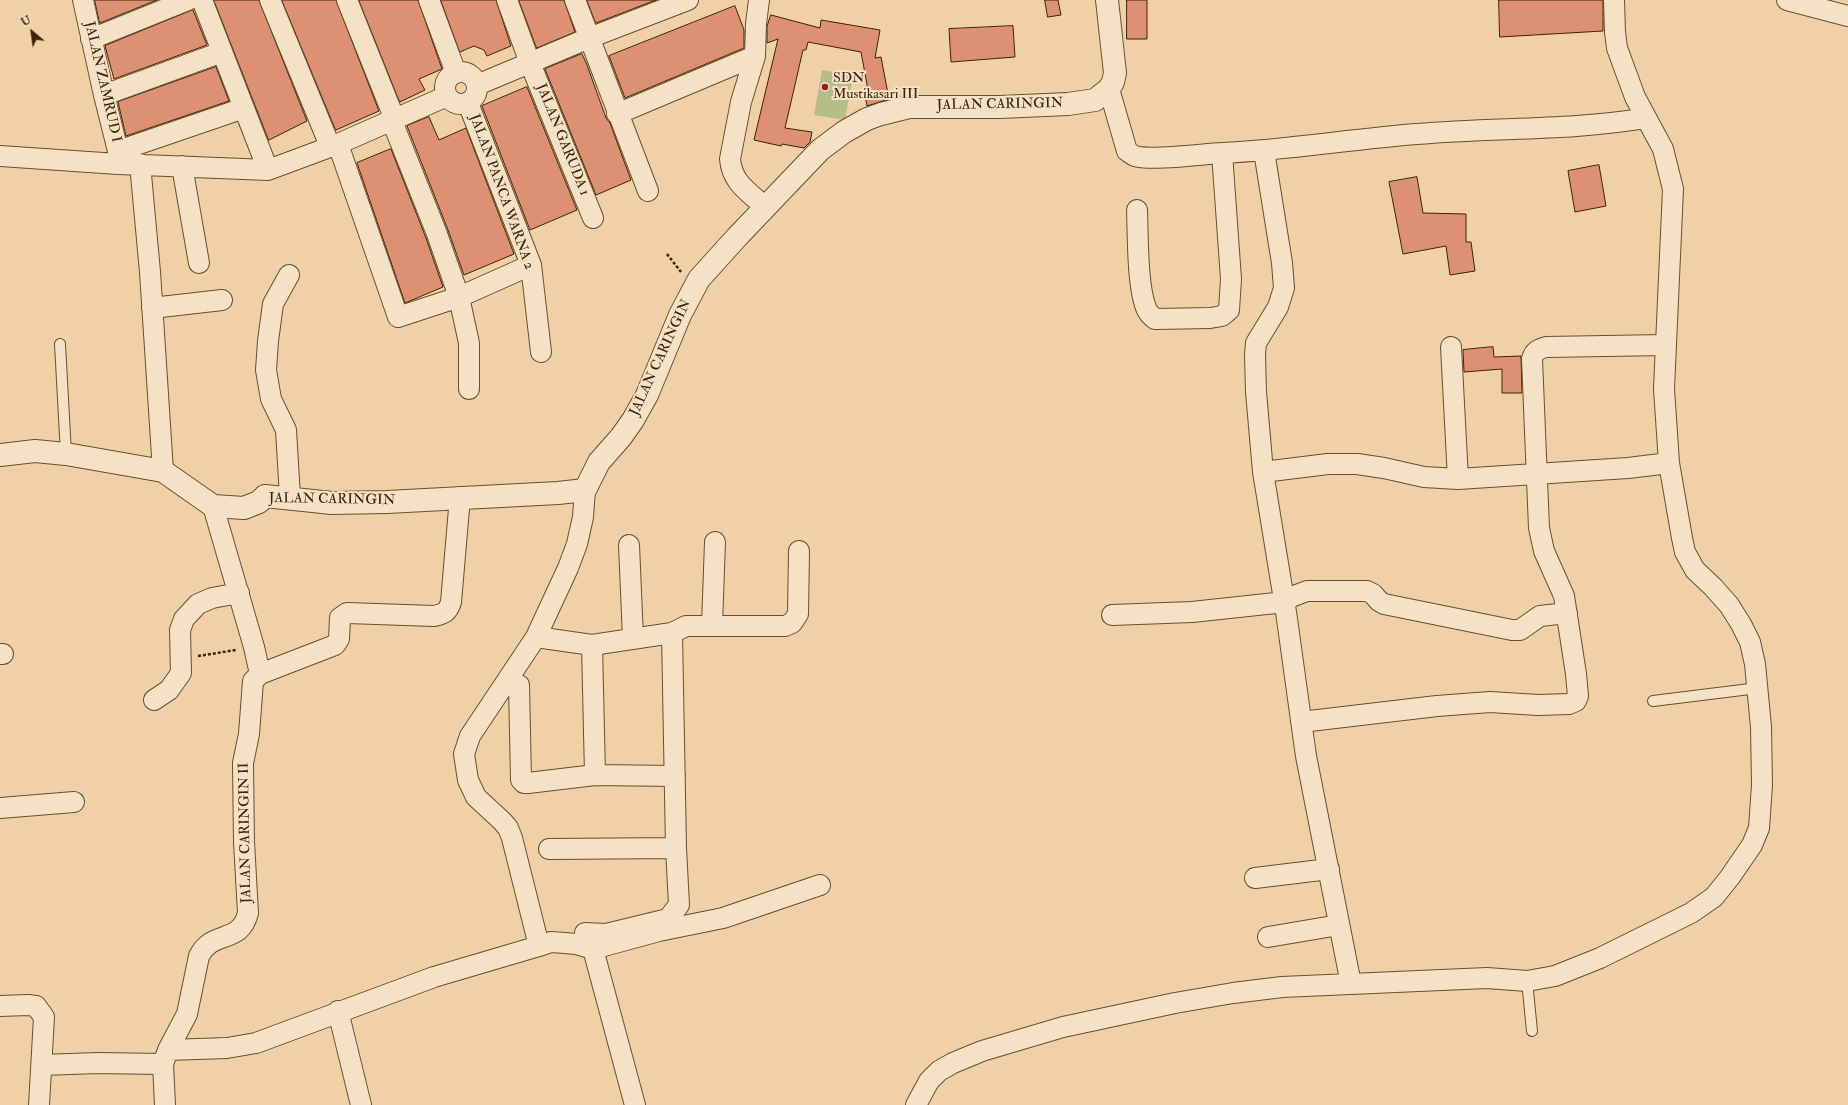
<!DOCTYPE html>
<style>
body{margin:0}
#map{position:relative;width:1848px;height:1105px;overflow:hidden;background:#f0d1a7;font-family:"IM FELL Double Pica",serif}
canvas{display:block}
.north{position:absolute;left:12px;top:12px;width:40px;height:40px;-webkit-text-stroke:3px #f5e1c6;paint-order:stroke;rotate:331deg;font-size:11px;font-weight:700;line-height:16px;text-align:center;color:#3c2404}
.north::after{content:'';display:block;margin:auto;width:14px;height:18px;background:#3c2404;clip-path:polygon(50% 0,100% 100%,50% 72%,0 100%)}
</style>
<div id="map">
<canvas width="1848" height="1105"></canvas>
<div class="north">U</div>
</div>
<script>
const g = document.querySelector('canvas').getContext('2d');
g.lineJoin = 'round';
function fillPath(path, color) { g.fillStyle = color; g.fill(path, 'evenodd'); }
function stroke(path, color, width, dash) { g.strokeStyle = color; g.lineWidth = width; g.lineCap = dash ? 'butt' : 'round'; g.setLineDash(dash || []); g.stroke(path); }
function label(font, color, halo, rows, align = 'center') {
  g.font = font + ' "IM FELL Double Pica",serif'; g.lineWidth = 4; g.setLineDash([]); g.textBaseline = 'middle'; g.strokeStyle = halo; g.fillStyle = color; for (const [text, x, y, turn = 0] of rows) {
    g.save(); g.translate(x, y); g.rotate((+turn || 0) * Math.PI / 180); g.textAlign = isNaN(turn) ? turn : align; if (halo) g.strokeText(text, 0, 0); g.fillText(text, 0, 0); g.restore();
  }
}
const green = new Path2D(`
 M822 70 853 76 845 120 814 115Z`);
const building = new Path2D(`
 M95 0H157L100 23Z
 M214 0H259L307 121 269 140Z
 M282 0H336L379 111 336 130Z
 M359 0H418L442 69 419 79 425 90 400 102Z
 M441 0H496L511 46 487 56 484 50 474 46 460 52Z
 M519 0H564L575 32 537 48Z
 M587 0H656L596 23Z
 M1045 0H1058L1061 15 1048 17Z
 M1127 0H1147V39H1127Z
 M1499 0H1603V31L1500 37Z
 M735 6 744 30V48L625 98 609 56Z
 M193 10 207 45 114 79 105 46Z
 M771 15 820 28 821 20 880 30 875 58 881 57 889 99 867 106 864 90H868L861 52 808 42 806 50H803L785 128 812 132 810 142 804 148 782 144 781 146 754 140 778 39 767 43V27Z
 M1013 26 1015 57 951 62 949 29Z
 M582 54 587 65 606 118 610 123 631 180 596 195 545 69Z
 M216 67 229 101 126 136 118 102Z
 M527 87 577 210 530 230 482 106Z
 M429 117 439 140 466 128 514 254 464 275 448 230 407 126Z
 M391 149 426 238 443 287 405 303 357 163Z
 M1599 165 1606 206 1575 212 1568 171Z
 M1417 177 1423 213 1466 214V242H1471L1475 271 1450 275 1446 246 1403 254 1389 182Z
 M1493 347 1494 357 1521 356 1522 393H1502V369L1464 372 1463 350Z`);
const path = new Path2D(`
 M667 254 681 272
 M198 656 236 650`);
const service = new Path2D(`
 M60 344 66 454
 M1653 701 1758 688
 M1527 981 1532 1031`);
const minor = new Path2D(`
 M83 0 104 95 118 151V164
 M202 0 268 170
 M270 0 330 146
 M347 0 395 120
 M429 0 456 73
 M507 0 530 63 593 218
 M575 0 648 191
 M759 0 756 24 755 56 741 102 730 159C732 183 749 192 765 207
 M1787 0 1848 16
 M91 39 188 0
 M445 88a16 16 0 1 1 32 0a16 16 0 1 1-32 0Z
 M477 85 589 38 688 0
 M1109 89 1127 151C1129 152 1132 155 1135 156 1151 161 1202 154 1222 153 1287 150 1352 139 1417 134 1494 127 1570 131 1646 118
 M104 95 222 52
 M468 103 531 265 541 352
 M617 114 755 56
 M392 121 437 234 459 297 469 343V389
 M338 144 398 317 459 297 531 265
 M118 151 244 108
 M1264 151 1282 263 1284 288 1278 307 1256 343 1255 355 1256 392 1263 472 1286 612 1306 756 1351 984
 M0 156 118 164 268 170 338 144 447 96
 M140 164 150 272 163 471
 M182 166 199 263
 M1137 210C1138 234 1137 289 1147 310 1149 314 1151 316 1155 319L1210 318 1222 316 1229 310 1231 279 1222 153
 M289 275 273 304 268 341 266 370 271 399 286 430 290 497
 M152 308 222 300
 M1451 347 1458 479
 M1263 472 1328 464H1357L1384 468 1424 477 1458 479 1628 468 1669 463
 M629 545 633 638
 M1112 615 1192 612 1285 602 1291 597 1307 591H1367L1373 594 1379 601 1384 604 1512 630H1520L1540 616 1567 613
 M712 625 715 542
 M536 637 592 645 672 633 686 626H785L792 623 798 614 799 551
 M592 645 595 775 675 776
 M0 654H3
 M260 674 335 645 339 639 340 618 347 613 434 616C444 614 448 612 451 602L460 497
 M519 685 521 780 524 783H528L595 775
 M154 700 169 690 181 673 180 630 184 619 198 604 212 598 239 593
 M1301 722 1437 706 1490 702 1538 705 1569 704 1576 701 1578 696 1576 674 1564 596 1544 551 1539 528 1532 359C1534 351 1539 349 1546 347L1665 345
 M0 808 74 802
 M549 849 676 848
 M1255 878 1329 869
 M585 933 606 934 668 919 679 905 676 848 672 633
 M1268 937 1339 925
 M539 946 512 838 508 828 502 821 476 797 468 780 464 754 470 736 536 637 568 568 577 544 583 517 585 490
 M593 949 635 1105
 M0 1006 28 1005 36 1006 44 1017 39 1105
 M338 1011 361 1105
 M168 1050 227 1048 256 1043 434 977 539 946 551 942 565 943 576 944 593 949 659 931 723 918 820 885
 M42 1065 98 1063 163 1064
 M165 1105 163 1064 168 1050 187 1014 199 956C213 929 240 945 248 913L244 842 243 763 249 734 253 681 260 674 254 647 213 506
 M916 1105 929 1081 939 1071 953 1063 982 1051 1063 1027 1175 1003 1233 993 1282 987 1487 978 1527 981 1555 976 1600 958 1691 913 1714 897 1730 877 1752 845 1759 828 1762 785 1761 727 1755 664 1750 642 1741 624 1729 605 1713 587 1695 570 1685 552 1682 538 1669 463 1664 389 1673 189 1663 149 1635 97 1617 48 1615 32 1614 0`);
const tertiary = new Path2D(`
 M0 455 35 451 66 454 163 471 213 506 244 508 259 502 265 496 332 503 387 502 558 493 585 490 599 462 621 437 633 420 647 395 680 315 699 279 737 237 820 150 844 132 867 119 881 114 909 107H1000L1068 104 1095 100 1109 89 1113 82 1115 73 1107 0`);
const markers = [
 [825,87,4,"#8f2418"]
];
const poiNames = [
 ["SDN",833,79],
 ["Mustikasari III",833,95]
];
const streetNames = [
 ["JALAN ZAMRUD I",102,82,77],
 ["JALAN CARINGIN",1000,105,-1],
 ["JALAN GARUDA 1",562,140,68],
 ["JALAN PANCA WARNA 2",501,192,70],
 ["JALAN CARINGIN",661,358,-65],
 ["JALAN CARINGIN",332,500,1],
 ["JALAN CARINGIN II",246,833,-91]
];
fillPath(green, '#b5bd8b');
fillPath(building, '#de9072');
stroke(building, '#3c2404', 1);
stroke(service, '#694f2d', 12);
stroke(minor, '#694f2d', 22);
stroke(tertiary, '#694f2d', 24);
stroke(path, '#3c2404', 2.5, [3, 2]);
stroke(service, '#f5e1c6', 10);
stroke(minor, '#f5e1c6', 20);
stroke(tertiary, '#f5e1c6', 22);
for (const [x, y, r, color] of markers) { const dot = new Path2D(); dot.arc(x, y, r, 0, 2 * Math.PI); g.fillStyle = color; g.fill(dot); stroke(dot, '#f5e1c6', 1.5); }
label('14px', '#3c2404', '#f5e1c6', poiNames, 'left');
label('14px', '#3c2404', '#f5e1c6', streetNames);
</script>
